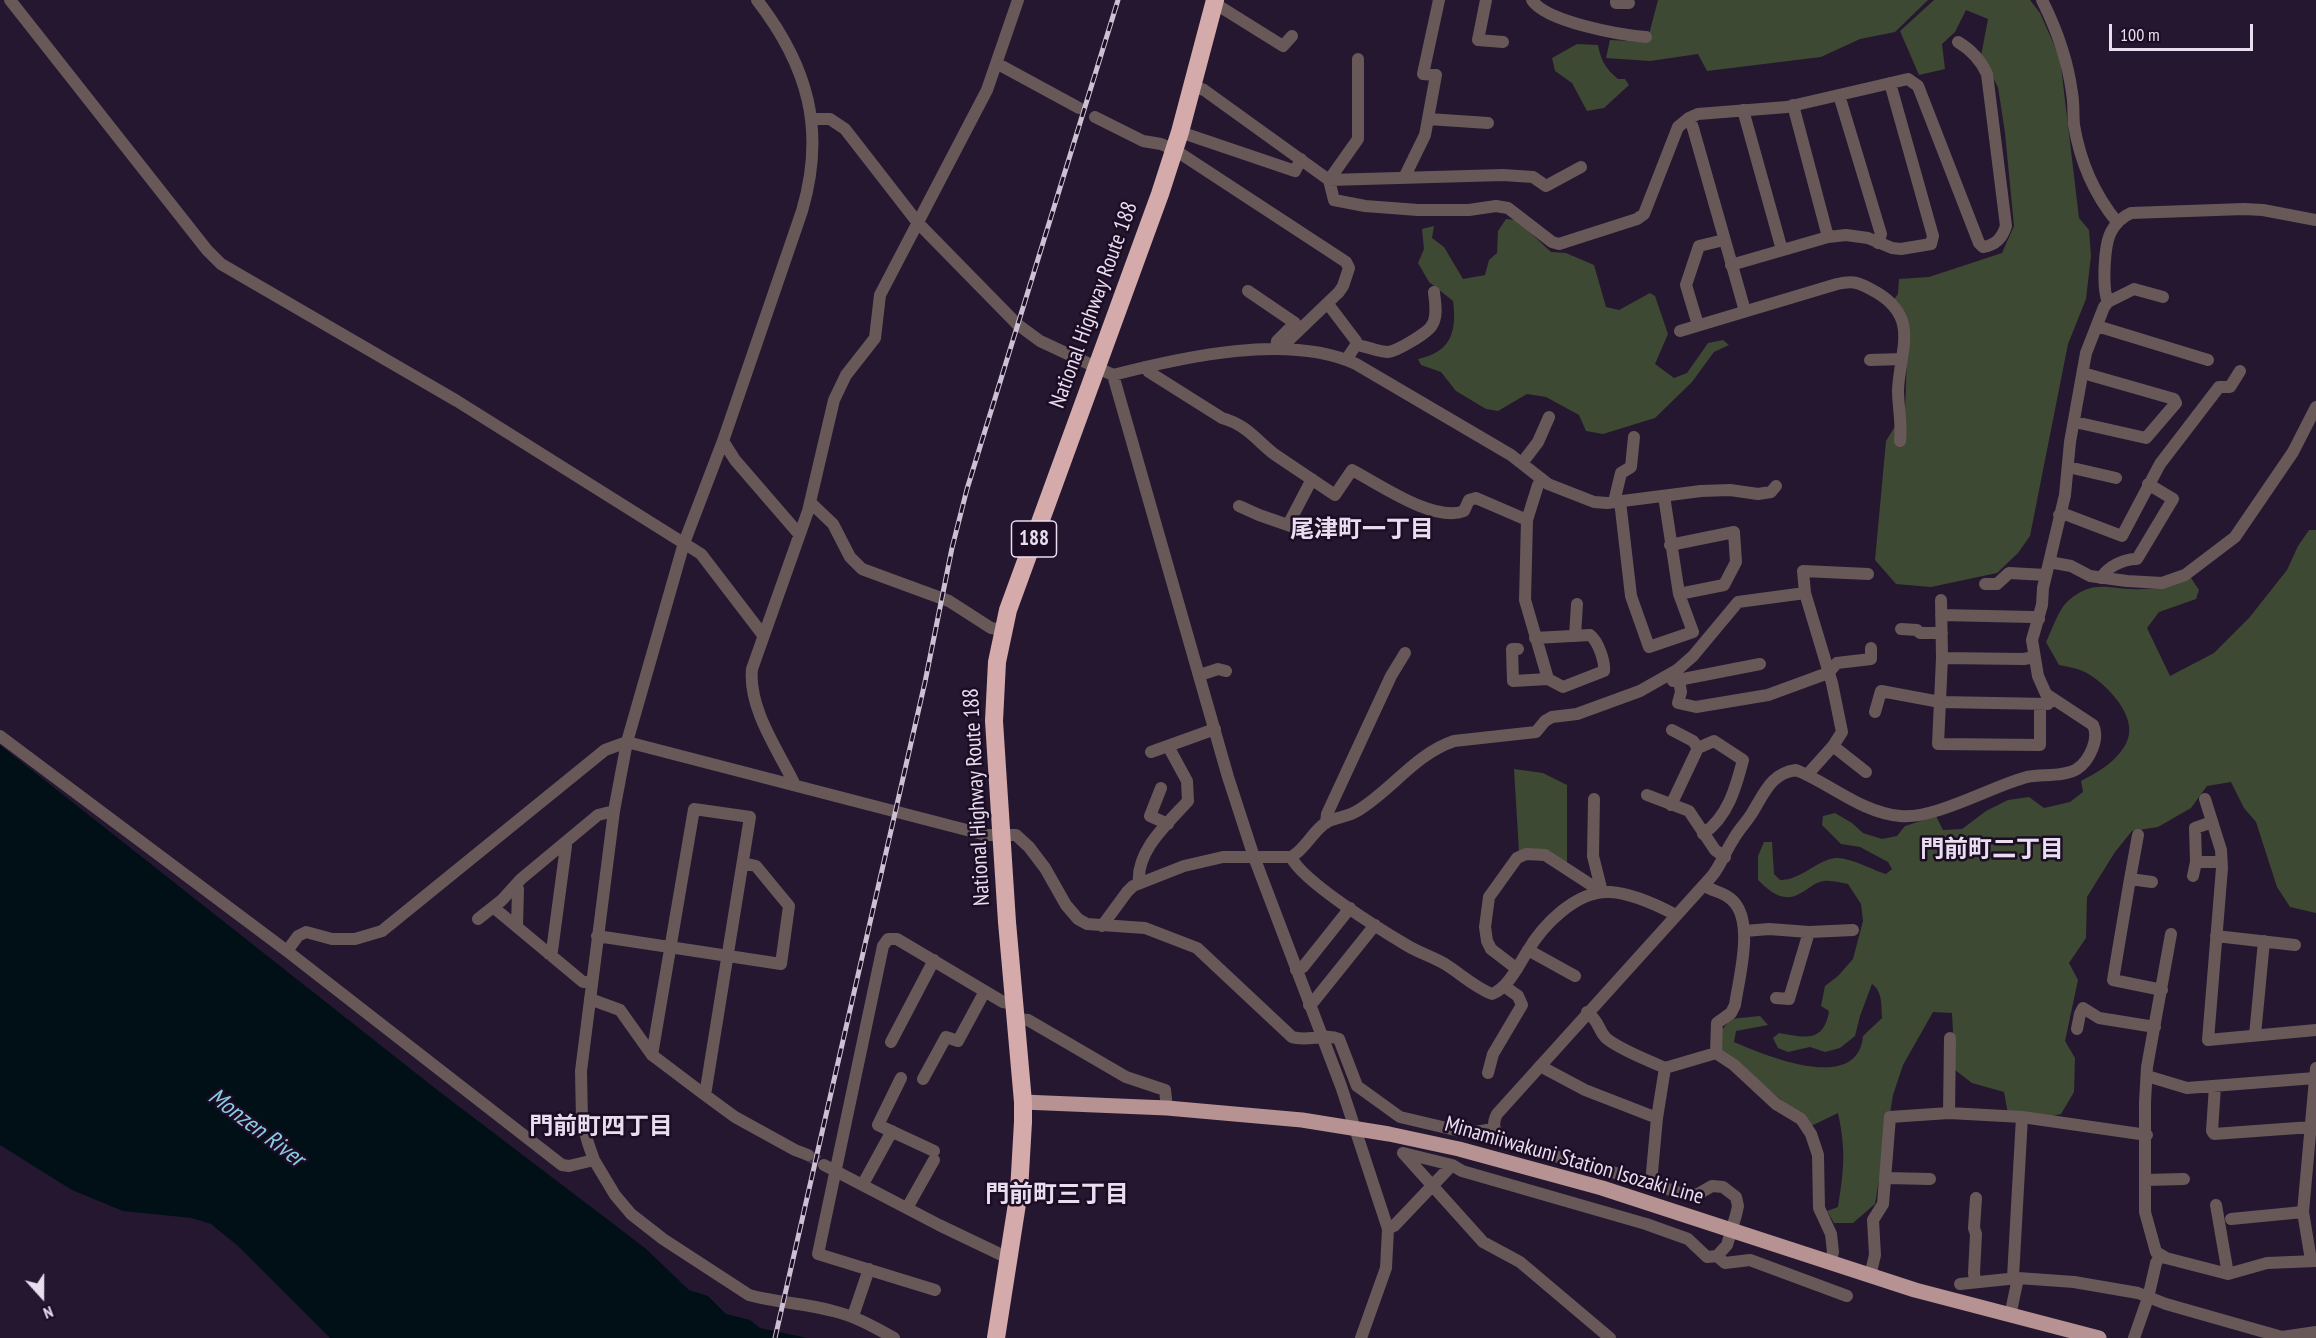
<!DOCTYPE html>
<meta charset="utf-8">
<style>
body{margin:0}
#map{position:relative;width:2316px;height:1338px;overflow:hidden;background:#251730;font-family:"PT Sans Narrow",sans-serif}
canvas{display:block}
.north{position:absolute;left:12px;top:1266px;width:60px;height:60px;-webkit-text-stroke:4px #1c0d25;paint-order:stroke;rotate:159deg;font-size:16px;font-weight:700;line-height:24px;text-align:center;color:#e8deef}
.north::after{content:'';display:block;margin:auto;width:21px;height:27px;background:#e8deef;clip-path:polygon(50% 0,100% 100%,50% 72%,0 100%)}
.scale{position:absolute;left:2109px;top:24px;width:144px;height:27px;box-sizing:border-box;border:3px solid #e8deef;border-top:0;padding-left:8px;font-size:18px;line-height:21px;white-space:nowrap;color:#e8deef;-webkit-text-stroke:4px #1c0d25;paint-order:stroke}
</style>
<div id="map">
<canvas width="2316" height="1338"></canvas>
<div class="north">N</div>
<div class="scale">100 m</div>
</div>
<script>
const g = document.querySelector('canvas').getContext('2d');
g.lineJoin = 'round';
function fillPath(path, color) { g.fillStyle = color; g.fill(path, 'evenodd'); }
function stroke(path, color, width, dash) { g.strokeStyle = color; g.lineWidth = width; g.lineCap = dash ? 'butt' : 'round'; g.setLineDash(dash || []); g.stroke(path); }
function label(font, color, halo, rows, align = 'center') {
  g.font = font + ' "PT Sans Narrow","Noto Sans JP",sans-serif'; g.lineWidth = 5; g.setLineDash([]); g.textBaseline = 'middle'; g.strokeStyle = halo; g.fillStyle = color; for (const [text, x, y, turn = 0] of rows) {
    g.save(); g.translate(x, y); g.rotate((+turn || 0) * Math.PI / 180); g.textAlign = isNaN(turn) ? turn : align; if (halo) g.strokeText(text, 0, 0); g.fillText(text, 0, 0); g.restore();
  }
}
const green = new Path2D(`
 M1658 0H1928L1895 32 1860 39 1821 57 1707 71 1698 54 1650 61 1606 58 1610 40 1647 42Z
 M1934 0H2030L2040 13 2060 58 2079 218 2089 230 2091 256 2086 299 2068 344 2030 536 2018 553 1997 573 1931 587 1896 584 1875 560 1886 441 1905 410 1908 327 1892 302 1898 294 1899 279 1929 277 2002 253 2014 226 2005 133 1998 87 1981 56 1988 19 1966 10 1955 32 1942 44 1945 69 1919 75 1900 31Z
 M1577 44 1598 45C1601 61 1606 69 1618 79H1625L1629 85 1604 108 1587 111 1572 83 1555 71 1552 58Z
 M1506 219 1517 220 1551 252 1566 253 1594 265 1606 307 1619 310 1650 293 1655 296 1668 334 1655 364 1674 378 1687 373 1708 343 1723 340 1729 345 1714 352 1692 382 1655 418 1603 434 1586 431 1579 415 1546 397 1527 394 1498 411 1486 409 1456 391 1441 372 1421 365 1418 359C1451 352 1457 332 1453 301L1429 282 1418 263 1424 249 1422 229 1434 226 1432 238 1444 247 1463 279 1485 275 1489 260 1497 253 1498 231Z
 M2309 530H2316V913L2290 907 2277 887 2256 822 2244 808 2231 782 2207 786 2191 808 2158 827 2132 831 2115 852 2087 897 2086 938 2069 963 2078 980 2065 1041 2075 1058 2074 1092 2061 1114 2043 1118 2008 1114 2004 1092 1972 1083 1955 1070 1952 1013 1933 1012 1903 1065 1893 1095 1875 1204 1853 1223H1834L1827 1211 1838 1207C1844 1170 1846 1150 1838 1113L1811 1126 1758 1080 1724 1055 1719 1042 1720 1033 1730 1019 1760 1016 1768 1025 1736 1031 1734 1042C1764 1055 1858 1095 1863 1036L1882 1018C1881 1006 1883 992 1872 984L1860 1016 1855 1036 1840 1048 1825 1052 1810 1047 1788 1052 1778 1048 1773 1038 1779 1033C1803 1037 1824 1044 1829 1011L1821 1006 1825 986 1838 976 1853 959 1863 921 1861 904 1848 884C1841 883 1832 880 1824 881 1814 882 1808 890 1799 894 1783 903 1769 891 1758 880V856L1764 842H1772L1774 874 1780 880C1802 880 1816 860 1836 858 1849 857 1873 870 1886 874L1892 869 1888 862 1860 847 1841 844 1822 825 1823 816 1835 813 1852 823 1863 833 1882 839 1897 836 1905 826 1936 816 1943 830 1962 829 1986 811 2008 800 2029 797 2044 808 2070 802 2083 792 2081 781C2098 772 2114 763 2124 747 2142 722 2111 688 2090 675 2082 669 2069 667 2059 665L2046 642C2052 630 2058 610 2068 601 2095 577 2111 591 2142 589 2159 589 2176 585 2191 578L2199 590 2196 599 2159 612 2147 628 2170 676 2214 653 2249 618 2287 570 2298 546Z
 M1514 769 1543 773 1567 785V867L1519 852Z`);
const water = new Path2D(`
 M0 745 436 1089 645 1248 689 1290 708 1296 726 1314 750 1320 760 1328 807 1338H330L238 1246 211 1224 192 1218 123 1211 72 1190 0 1145Z`);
const minorTunnel = new Path2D(`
 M808 1155 824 1165`);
const minor = new Path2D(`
 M10 0 207 250 221 264 457 401 701 554 763 635
 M757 0C808 66 826 130 802 211L723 441 684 543 627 742 614 811 581 1071 582 1121 588 1143 594 1160 615 1195 631 1214 663 1239 749 1295C777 1303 806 1303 833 1311 855 1316 874 1327 894 1338
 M1486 0 1478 40 1503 42
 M1532 0C1546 22 1621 35 1646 37
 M1616 0V3H1629
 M2042 0C2056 28 2068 62 2072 93 2074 103 2073 115 2074 125 2080 161 2094 194 2117 222
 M1214 3 1283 46 1292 36
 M1358 59V139L1329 180 1334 200 1365 206 1418 210H1469L1496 206 1508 208 1552 242 1559 244 1637 219 1644 214 1678 127 1689 118 1698 114 1787 107 1908 79 1918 86 1979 243 1983 247C1996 245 2002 238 2006 226L1987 74C1981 61 1970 49 1958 42
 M998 64 1079 108
 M1193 86 1204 90 1329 180 1503 175 1533 177 1546 186 1581 167
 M1839 95 1881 234 1878 243
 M1793 105 1828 237
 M1743 110 1782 250
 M1095 117 1143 141 1161 144 1175 150 1346 262 1349 268 1343 286 1339 292 1289 340 1287 348
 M1689 118 1693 128 1745 311
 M811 119H830L845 129 918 223 1017 324 1040 341 1113 375 1228 777 1254 857 1341 1086 1388 1229 1386 1268 1361 1338
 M1428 119 1488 123
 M1180 132 1295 171 1301 159
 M1404 178 1425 135 1436 75 1423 74 1439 0
 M1731 265 1828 237 1846 235 1868 238 1892 248 1901 249 1931 244 1933 236 1890 83
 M1248 291 1295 323 1277 341 1276 349
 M2108 302C2102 289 2104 245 2111 232 2116 222 2122 217 2131 213L2244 209 2263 210 2316 220
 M1328 304 1356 341V345L1346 360
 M1698 325 1686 285 1699 246 1724 240
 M2097 326 2208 360
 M1680 331 1837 284C1855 280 1860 283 1876 292 1920 318 1900 349 1898 390 1898 407 1902 422 1900 441
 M1356 345C1366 346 1379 352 1388 352 1397 351 1428 333 1432 325 1438 316 1435 302 1434 292
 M1870 360 1902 359
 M1145 367 1149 372 1222 418C1247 425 1256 440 1274 454L1335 495 1352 470C1379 484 1434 523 1464 511L1469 500 1476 498 1527 520
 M1113 375C1183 357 1288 333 1356 364L1511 455 1548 484 1594 502 1607 503 1701 491 1730 490 1758 494 1771 492 1776 486
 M2075 422 2146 438 2176 403 2174 399 2083 373
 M723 441 735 460 799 534
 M1522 463 1538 442 1549 417
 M2068 467 2116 478
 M1620 501 1631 596 1649 647 1693 632 1679 594 1664 496
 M1614 502 1621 473 1631 467 1634 437
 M811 503 833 524 850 557 862 569 949 601 991 628 1003 630
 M1239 506 1259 515 1308 532
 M2059 515H2067L2122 536 2160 464 2219 387H2230L2240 371
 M1288 525 1312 479
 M1670 545 1734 532 1736 562 1724 585 1679 594
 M2049 562 2071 566 2090 576 2127 581 2162 583 2185 575 2235 537 2293 452 2316 407
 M2101 578C2108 566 2124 559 2137 559L2173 499 2148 484
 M1985 584H1997L2009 573 2046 575
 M1941 600 1942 658 1938 744 2040 745V705
 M1941 615 2033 617 2039 619
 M1901 629 1917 630 1920 633H1942
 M1575 636 1577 604
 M1535 638 1590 635C1598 641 1605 661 1604 671L1563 687 1548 679
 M1518 649H1512L1513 681 1548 679 1525 600 1527 520 1538 485 1542 479
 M1942 658 2024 659 2034 657
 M1200 675 1218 669 1226 671
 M1679 680 1681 692 1678 703 1696 707 1768 695 1828 673 1837 663 1871 659V648
 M1673 681 1760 664
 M1875 712 1881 691 1940 702 2048 704
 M1672 730 1693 741 1698 748
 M0 736 287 951 562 1165 569 1166 594 1160
 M1833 746 1866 772
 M1151 752 1215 729
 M1807 775 1833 746 1842 732 1832 683 1805 593 1803 571 1868 574
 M795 785C778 750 748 708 752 669L808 511 834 400 846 375 875 338 880 295 987 90 1018 0
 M1161 788 1150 816 1168 824
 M1647 795 1689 811 1715 850 1725 857
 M2205 799 2221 850 2222 868 2208 1040 2316 1030
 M1671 805 1698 748 1714 741 1743 760C1736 787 1728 817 1703 834
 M1326 823 1327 814 1391 676 1405 653
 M2138 835 2130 879 2152 882
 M1291 857C1303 882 1381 930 1408 946 1420 953 1433 957 1445 964 1461 974 1474 987 1492 994 1508 988 1518 966 1527 952 1542 926 1576 890 1610 892 1632 893 1657 905 1676 915
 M2196 862 2195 828 2212 822
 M2193 876 2196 862H2221
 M2130 879 2113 980 2162 990
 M1139 883C1136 851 1167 824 1188 801L1187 781 1168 746
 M515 886 518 889 517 927
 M493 907 583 982H592
 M478 919 502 900 521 879 598 815 614 811
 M1102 926 1127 892 1133 886 1184 866 1223 857H1291C1306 849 1313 830 1327 822 1336 817 1348 817 1357 811 1391 791 1415 754 1454 741L1536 732 1545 721 1552 717 1577 714 1640 691 1677 670 1693 656 1738 602 1805 593
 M1745 931 1769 929 1809 932 1853 930
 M2171 934 2147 1067 2145 1102V1212L2156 1252 2166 1258 2228 1274 2267 1263 2316 1261
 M597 936 781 964 789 906 756 866 743 863
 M2216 936 2295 945
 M1528 950 1575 976
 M287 951 298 936 306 932 332 939H355L382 931 605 750 627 742 986 835H1016L1029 847 1045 868 1066 905 1078 919 1087 924 1145 928 1197 948 1292 1037C1307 1042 1325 1033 1339 1039L1357 1086 1400 1117 1468 1133 1494 1129
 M549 954 552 951 566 846 565 843
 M1517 969 1491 949 1487 941 1485 927 1489 897 1517 858 1526 854 1545 855 1602 892 1593 856 1594 799
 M1296 970 1303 967 1350 908
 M1776 998 1789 999 1809 932
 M590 999 620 1010 652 1055 705 1095 735 1117 795 1150 808 1155
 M1309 1005 1314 1001 1375 925
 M1587 1012C1601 1023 1597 1029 1606 1038 1620 1050 1648 1060 1665 1068L1716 1053 1717 1023 1731 1013 1735 1005C1739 977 1755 921 1732 900 1721 890 1714 893 1704 885
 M1016 1019 1028 1020 1126 1077 1165 1090 1167 1108
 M2077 1029 2080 1014 2083 1008 2099 1018 2155 1027
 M2255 1035 2264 941
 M891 1042 934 960
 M1716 1053 1734 1065 1776 1104 1801 1119 1811 1134 1818 1155 1819 1208 1831 1234 1833 1252 1830 1263
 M652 1055 694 809 750 817 705 1095
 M1540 1066 1585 1090 1657 1118
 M1488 1073 1493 1054 1522 1005 1518 996 1504 986
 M2147 1076 2187 1088 2315 1078
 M901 1078 878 1125 934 1151
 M923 1079 946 1037 958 1041 985 991
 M2215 1086 2212 1131 2214 1134 2311 1127
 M1949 1113 1950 1038
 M1403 1153 1452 1165 1462 1171 1646 1224 1688 1239 1707 1257 1717 1256 1727 1245 1736 1215 1738 1206 1736 1197 1723 1187 1712 1186 1698 1194 1685 1195 1651 1183 1505 1142C1495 1134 1491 1125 1497 1114L1712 876C1721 865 1725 852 1733 840 1738 830 1746 823 1752 813 1764 794 1771 773 1796 770 1831 784 1862 813 1900 816 1934 820 1992 786 2027 777 2042 774 2064 777 2077 769 2089 761 2100 739 2093 725L2046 694 2038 676 2032 640 2042 605 2043 588 2065 495 2070 442 2086 353 2104 307 2108 302 2134 289 2163 297
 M1403 1153 1483 1242 1520 1262 1610 1338
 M824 1165 939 1225 1008 1258
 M1886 1178 1930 1179
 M2145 1180 2184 1179
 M1651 1183 1657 1118 1665 1068
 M863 1184 892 1131
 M2216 1205 2228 1274
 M907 1208 934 1160
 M2231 1219 2303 1212
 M1388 1229 1394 1226 1452 1165
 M1717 1256 1725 1263 1750 1260 1847 1296
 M2311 1260 2303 1212 2316 1068
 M1870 1276 1875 1255 1873 1220 1883 1204 1890 1117 1949 1113 2022 1117 2147 1135
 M2013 1277 2022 1117
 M1975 1281 1974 1273 1976 1234 1974 1228 1976 1198
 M1960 1284 2018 1278
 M935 1290 818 1254 883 946 888 939H897L1003 1002 1015 1004
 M853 1316 869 1269
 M2010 1316 2018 1278 2074 1282 2138 1293 2166 1304 2282 1337 2316 1332
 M2134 1338 2148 1298 2156 1263 2160 1256`);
const major = new Path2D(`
 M1023 1102 1167 1108 1302 1120 1389 1134 1459 1149 1602 1188 1915 1290 2099 1338`);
const highway = new Path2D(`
 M996 1338 1019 1191 1023 1122V1102L1007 922 994 721 997 662 1008 610 1160 194 1180 132 1215 0`);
const rail = new Path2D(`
 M775 1338 925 682 952 548 967 489 1118 0`);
const shields = [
 [1034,539,45]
];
const shieldNames = [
 ["188",1034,539]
];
const streetNames = [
 ["National Highway Route 188",1094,305,-70],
 ["National Highway Route 188",977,797,-93],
 ["Minamiiwakuni Station Isozaki Line",1574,1161,16]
];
const neighbourhoodNames = [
 ["尾津町一丁目",1362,530],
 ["門前町二丁目",1992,850],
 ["門前町四丁目",601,1127],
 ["門前町三丁目",1057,1195]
];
const waterNames = [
 ["Monzen River",256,1128,37]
];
fillPath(green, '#3d4932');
fillPath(water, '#001016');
stroke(minorTunnel, '#42354d', 12, [12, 6]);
stroke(minor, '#695858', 12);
stroke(major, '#b69293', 15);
stroke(highway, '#d4aaaa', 18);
stroke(rail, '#ccc1d3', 5);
stroke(rail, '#1c0d25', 3, [9]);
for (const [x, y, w] of shields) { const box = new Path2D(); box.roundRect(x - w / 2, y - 18, w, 36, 4.5); g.fillStyle = '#1c0d25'; g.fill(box); stroke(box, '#e8deef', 1.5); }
label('bold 21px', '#e8deef', null, shieldNames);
label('22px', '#e8deef', '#1c0d25', streetNames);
label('bold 24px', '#e8deef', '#1c0d25', neighbourhoodNames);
label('italic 24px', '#87cde4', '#1c0d25', waterNames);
</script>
